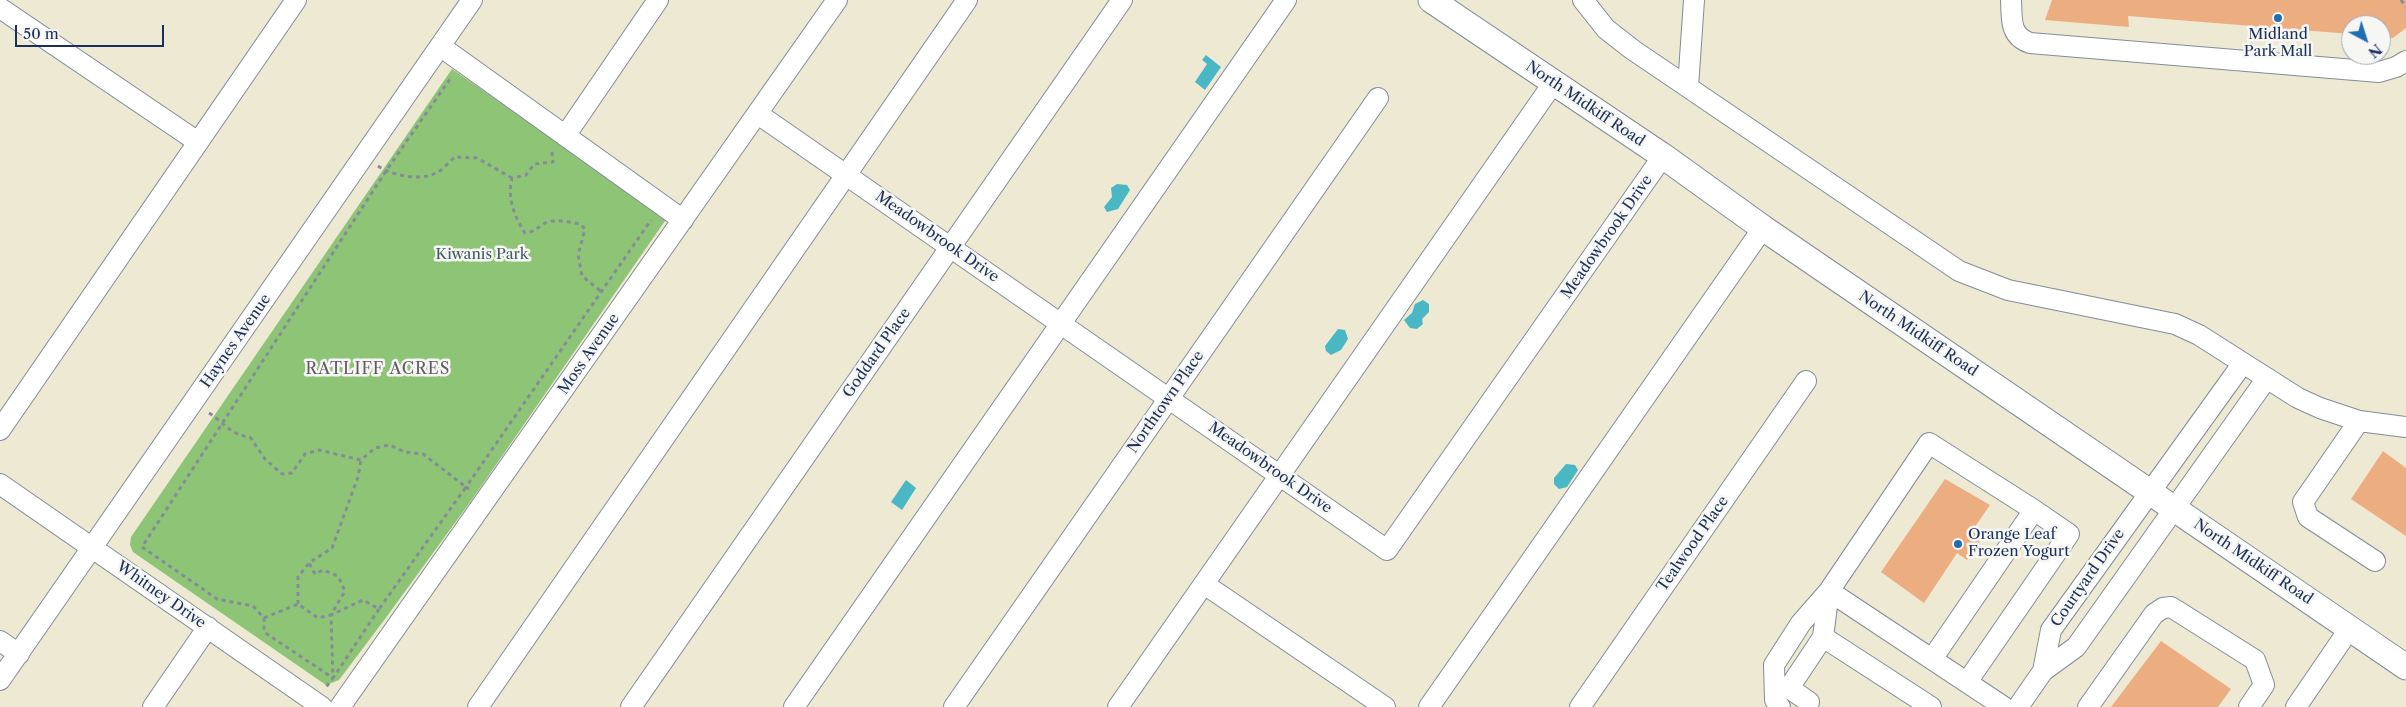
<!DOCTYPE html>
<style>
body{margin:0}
#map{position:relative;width:2406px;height:707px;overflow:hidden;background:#ede9d3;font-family:"Libre Caslon Text",serif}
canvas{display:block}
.north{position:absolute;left:2341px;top:15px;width:50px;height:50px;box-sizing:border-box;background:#f6f6f2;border:1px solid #9ea6b7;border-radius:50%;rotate:140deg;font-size:14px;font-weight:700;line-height:20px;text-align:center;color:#1b2f5e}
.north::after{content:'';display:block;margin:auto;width:18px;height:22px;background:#1f6fb2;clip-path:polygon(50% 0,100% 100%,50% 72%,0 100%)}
.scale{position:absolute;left:15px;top:25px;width:149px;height:22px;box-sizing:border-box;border:2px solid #1b2f5e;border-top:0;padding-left:6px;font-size:15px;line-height:18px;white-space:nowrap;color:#1b2f5e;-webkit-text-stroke:4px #f6f6f2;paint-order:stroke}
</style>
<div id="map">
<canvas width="2406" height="707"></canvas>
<div class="north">N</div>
<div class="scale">50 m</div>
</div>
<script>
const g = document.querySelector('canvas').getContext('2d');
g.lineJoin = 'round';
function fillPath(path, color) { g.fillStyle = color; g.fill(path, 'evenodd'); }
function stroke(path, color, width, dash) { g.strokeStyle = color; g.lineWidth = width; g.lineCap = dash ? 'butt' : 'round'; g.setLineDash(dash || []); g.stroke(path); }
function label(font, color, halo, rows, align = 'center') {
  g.font = font + ' "Libre Caslon Text",serif'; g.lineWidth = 5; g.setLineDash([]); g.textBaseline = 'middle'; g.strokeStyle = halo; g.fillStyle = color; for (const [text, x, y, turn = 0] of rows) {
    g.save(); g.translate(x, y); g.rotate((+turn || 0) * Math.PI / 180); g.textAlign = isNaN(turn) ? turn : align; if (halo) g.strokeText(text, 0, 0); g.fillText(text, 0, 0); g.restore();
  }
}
const green = new Path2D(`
 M452 69 667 218 473 498 385 619 339 680 326 685 133 552 130 545 131 537Z`);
const water = new Path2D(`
 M1206 55 1221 67 1205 90 1195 82 1207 64 1202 60Z
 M1117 184 1127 185 1130 190 1118 209 1107 212 1104 207 1112 197 1111 188Z
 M1423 300 1429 304V312L1422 319 1423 324 1417 329 1410 328 1404 320 1412 313 1415 304Z
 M1338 329 1345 330 1348 339 1341 350 1331 355 1326 351 1325 346Z
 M1566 464 1575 465 1578 470 1567 487 1559 489 1554 484V478Z
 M906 480 916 488 902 510 891 502Z`);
const building = new Path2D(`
 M2052 0H2406V28L2393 38 2381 37V25H2351V34L2128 16 2129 27 2045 20Z
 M2383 451 2406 468V536L2351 499Z
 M1945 479 1990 505 1972 531 1982 538 1967 560 1957 553 1924 603 1881 572Z
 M2161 641 2231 689 2218 707H2111Z`);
const path = new Path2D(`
 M2401 0 2406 7
 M552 152 553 162 534 164 526 175 512 178C507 198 514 216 525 233 534 232 536 229 543 224 554 218 568 222 580 224L585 229 578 255 582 276 602 292
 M378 166C392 176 421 181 436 173 443 170 449 162 455 157L477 158 512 178
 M209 413C225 423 230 435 250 437L265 459 282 474 292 473 305 454 319 450 361 460 375 448 389 445 405 452 423 454 466 487 379 609 363 600 331 615 333 678 326 687
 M469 489 466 487 651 220
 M298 604V577L309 563 332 548 358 477 361 460
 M379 609 333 678 264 632V618L253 606 217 599 142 547 386 171 450 79 453 81
 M264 618 298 604 318 618 331 615 345 591 338 576 323 570 315 574 309 563`);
const minor = new Path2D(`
 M1583 0 1606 29 1633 50 1959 271 2008 290 2175 324 2199 335 2298 398 2320 408 2359 421 2406 427
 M2011 0C2012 18 2009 36 2030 43L2379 72 2396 67 2406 61
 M0 8 198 142
 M440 46 683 220
 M1688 87 1694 0
 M758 114 1387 550 1663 156
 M565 136 658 0
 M2359 421 2303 502 2308 517 2375 561
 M0 430 296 0
 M0 484 322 707
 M1204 584 1385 707
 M0 641 19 654
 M1932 659 2034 510 2069 534 1967 682
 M2043 671 2051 630 2243 363
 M0 680 472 0
 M1809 702 1789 688 1823 637
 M153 707 208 627
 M340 707 837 0
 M478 707 967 0
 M631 707 1122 0
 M794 707 1286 0
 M954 707 1378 98
 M1118 707 1554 82
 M1429 707 1763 228
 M1580 707 1806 381
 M1780 707 1775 700 1774 665 1801 623 1829 591 1929 443 2034 510
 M1931 707 1823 637 1829 591 2004 707
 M2018 707 2043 671 2076 647 2267 378
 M2088 707 2154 614 2163 608 2171 607 2255 660 2264 685 2249 707
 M2296 707 2350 628`);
const major = new Path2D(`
 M1431 0 1663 156 1763 228 2406 667`);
const markers = [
 [2278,18,5,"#1f6fb2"],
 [1958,544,5,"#1f6fb2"]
];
const poiNames = [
 ["Midland",2278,35],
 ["Park Mall",2278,52],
 ["Orange Leaf",1968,535,"left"],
 ["Frozen Yogurt",1968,552,"left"]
];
const streetNames = [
 ["North Midkiff Road",1585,104,34],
 ["Meadowbrook Drive",937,237,35],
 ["Meadowbrook Drive",1607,237,-55],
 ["North Midkiff Road",1918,334,34],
 ["Haynes Avenue",236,341,-55],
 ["Goddard Place",877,353,-55],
 ["Moss Avenue",589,354,-55],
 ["Northtown Place",1166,402,-55],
 ["Meadowbrook Drive",1270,468,35],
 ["Tealwood Place",1693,544,-55],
 ["North Midkiff Road",2253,562,34],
 ["Courtyard Drive",2088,578,-55],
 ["Whitney Drive",161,595,35]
];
const parkNames = [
 ["Kiwanis Park",482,255]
];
const neighbourhoodNames = [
 ["RATLIFF ACRES",378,369]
];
fillPath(green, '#8ec476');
fillPath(water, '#4ab8c4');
fillPath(building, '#ecad81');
stroke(minor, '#848c98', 22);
stroke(major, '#848c98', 27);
stroke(path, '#848c98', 3, [4, 4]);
stroke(minor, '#fff', 20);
stroke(major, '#fff', 25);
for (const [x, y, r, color] of markers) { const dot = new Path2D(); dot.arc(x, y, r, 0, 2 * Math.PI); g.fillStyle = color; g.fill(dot); stroke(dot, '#f6f6f2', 2); }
label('15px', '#1b2f5e', '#f6f6f2', poiNames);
label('15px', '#1b2f5e', '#f6f6f2', streetNames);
label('15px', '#3e5c65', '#f6f6f2', parkNames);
g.letterSpacing = '1px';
label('16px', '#645b6a', '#f6f6f2', neighbourhoodNames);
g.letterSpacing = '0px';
</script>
